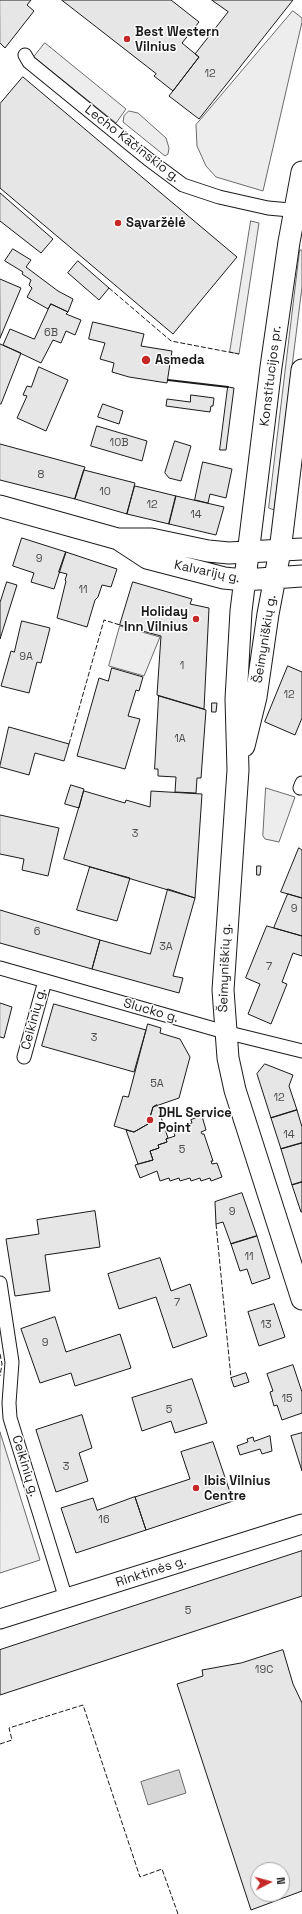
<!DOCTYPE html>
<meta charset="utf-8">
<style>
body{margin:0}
#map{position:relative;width:302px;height:1914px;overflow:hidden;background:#fff;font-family:"Space Grotesk",sans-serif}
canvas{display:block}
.north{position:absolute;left:250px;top:1862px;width:40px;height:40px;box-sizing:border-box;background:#fff;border:1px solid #a3a3a3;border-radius:50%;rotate:84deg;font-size:11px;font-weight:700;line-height:16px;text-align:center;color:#1a1a1a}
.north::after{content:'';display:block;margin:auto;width:14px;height:18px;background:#c62828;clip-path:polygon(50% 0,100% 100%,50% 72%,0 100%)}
</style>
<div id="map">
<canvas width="302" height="1914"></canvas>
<div class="north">N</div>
</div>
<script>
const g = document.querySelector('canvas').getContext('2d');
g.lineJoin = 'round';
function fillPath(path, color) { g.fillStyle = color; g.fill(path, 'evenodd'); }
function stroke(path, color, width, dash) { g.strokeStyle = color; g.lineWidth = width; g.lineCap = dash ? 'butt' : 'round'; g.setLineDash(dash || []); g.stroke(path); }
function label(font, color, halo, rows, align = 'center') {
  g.font = font + ' "Space Grotesk",sans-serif'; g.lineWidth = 3; g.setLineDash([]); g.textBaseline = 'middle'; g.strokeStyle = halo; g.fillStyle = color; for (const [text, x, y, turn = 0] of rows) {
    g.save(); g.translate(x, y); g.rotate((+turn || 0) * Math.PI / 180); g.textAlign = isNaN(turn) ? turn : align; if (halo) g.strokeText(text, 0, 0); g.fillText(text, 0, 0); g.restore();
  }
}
const built = new Path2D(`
 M293 11 302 18V22L263 191 216 177 206 166 197 146 196 125Z
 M45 43 126 109 116 123 34 57Z
 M129 111 138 113 166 138 169 148 168 154 165 156 123 122 124 116Z
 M251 221 259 223 239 354 230 352Z
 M300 250H302V287L274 510 269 508Z
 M120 626 160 637 144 676 109 666Z
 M266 788 295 797 279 842 265 839 263 836Z
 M0 1432 40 1560 0 1573Z`);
const water = new Path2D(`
 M179 1770 186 1793 148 1805 141 1782Z`);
const building = new Path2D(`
 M0 0H31L27 5 34 11 5 48 0 43Z
 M62 0H171L199 22 182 43 199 57 173 91 154 76 156 74Z
 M212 0H293L199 119 169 96 199 57 195 54 228 12Z
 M23 77 237 257 173 334 0 188V104Z
 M0 193 53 239 41 253 0 221Z
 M13 249 31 260 26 267 58 291 73 299 68 312 51 304 48 309 27 297 32 288 29 285 31 280 22 274 23 272 5 261Z
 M78 261 109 288 99 300 68 273Z
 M0 279 21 288 0 338Z
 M51 304 68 312 66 314 81 320 75 335 66 331 61 343 53 340 41 363 3 345 10 329 34 339Z
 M93 322 144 334 141 346 172 351 167 383 129 377 112 372 114 363 100 359 105 343 89 339Z
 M0 344 21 353 1 404H0Z
 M39 367 68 380 46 431 17 418 27 396 23 395 27 386 31 387Z
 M228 387 234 388 226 450H220Z
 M191 395 214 398 213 406H211L210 412 166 406 167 399 190 402Z
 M103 404 123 411 119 424 98 417Z
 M97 426 147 441 142 461 91 446Z
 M175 441 191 446 181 481 169 478 165 473Z
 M0 444 85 467 75 499 0 480Z
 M203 462 232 469 226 498 210 494 208 503 195 500Z
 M84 470 135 483 127 514 75 499Z
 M135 486 176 496 169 524 127 514Z
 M176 496 224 507 216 535 169 524Z
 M22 538 66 552 54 589 31 582 34 573 13 566Z
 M66 552 117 569 111 587 102 585 98 597 95 600 87 627 57 618 66 581 65 580 67 574 59 572Z
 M7 582 17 585 0 639V603Z
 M133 582 192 599 190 604 209 608 204 709 157 695 161 636 120 625Z
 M22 621 50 628 41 663 37 662 29 693 1 686 11 651 14 652Z
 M288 666 302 672V718L295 735 265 722Z
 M112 668 143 677 139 691 136 690 128 716 140 719 125 769 77 756 99 678 108 681Z
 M159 696 206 710 201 778H197L196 793 175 792 176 777 158 776V769H155Z
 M212 703H217L216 712H212Z
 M9 727 69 744 64 761 35 753 29 775 0 767Z
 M71 785 84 789 79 808 65 804Z
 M84 791 125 803 126 800 150 807 151 791 202 794 195 898 64 859Z
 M0 815 59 828 48 876 22 870 24 859 0 854Z
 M299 848 302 850V898L281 892Z
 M257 866H261L260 875H257Z
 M90 867 130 878 117 921 77 910Z
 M168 889 195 898 173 976 183 978 179 993 92 969 100 940 150 954Z
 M288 894 302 898V936L274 928Z
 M0 910 100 940 92 969 0 943Z
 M267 926 302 936V956L293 953 282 982 287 984 271 1024 248 1014 260 984 246 978Z
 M0 1003 12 1007 4 1038 0 1037Z
 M54 1004 146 1030 134 1072 42 1046Z
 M148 1024 161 1028 160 1033 180 1039 190 1057 179 1098 153 1107 148 1124 134 1132 114 1126 123 1096 128 1097Z
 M265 1064 293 1075 289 1086 297 1110 271 1118 257 1074Z
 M157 1105 168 1138 166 1139 167 1142 158 1145 159 1148 150 1151 153 1160 138 1164 126 1130 134 1132 148 1124 153 1107Z
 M297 1110 302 1127V1143L281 1149 271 1118Z
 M202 1116 206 1130 201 1132 202 1134H204L213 1161H211L212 1164 217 1163 222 1177 211 1181 210 1178 201 1181 200 1178 191 1181 190 1178 180 1181 179 1178 170 1181 169 1178 160 1181 157 1171 140 1178 135 1165 153 1160 150 1151 159 1148 158 1145 167 1142 166 1139 175 1136 174 1133 184 1130 183 1126 192 1123 191 1120Z
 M302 1143V1182L292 1185 281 1149Z
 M302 1182V1212H301L292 1185Z
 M242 1193 257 1236 231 1244 223 1222 216 1224 215 1202Z
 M95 1211 100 1247 45 1255 50 1291 15 1296 6 1239 39 1234 37 1220Z
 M257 1236 270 1278 252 1284 247 1269 240 1271 231 1244Z
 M160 1258 171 1291 190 1284 207 1336 173 1348 156 1297 119 1309 108 1274Z
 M274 1304 285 1337 259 1346 248 1312Z
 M55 1317 66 1352 120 1334 131 1368 75 1386 71 1373 40 1383 21 1329Z
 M293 1365 302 1392V1413L282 1420 277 1405 274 1406 270 1392 273 1391 267 1374Z
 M246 1373 249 1382 234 1387 231 1378Z
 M192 1379 207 1423 175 1433 171 1421 142 1431 132 1398Z
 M82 1415 92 1448 79 1453 88 1481 56 1492 36 1430Z
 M302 1433V1471L291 1436Z
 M270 1436 272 1451 262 1454 260 1449 240 1455 237 1446 248 1442 247 1439 253 1437 254 1441Z
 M213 1442 233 1501 146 1530 135 1497 190 1479 181 1452Z
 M135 1497 146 1530 76 1553 61 1508 93 1498 97 1510Z
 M302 1551V1596L0 1695V1650Z
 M283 1650 293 1684 302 1703V1891L251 1910 177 1684 203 1676 202 1670 241 1663ZM258 1870H282V1894H258Z`);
const minor = new Path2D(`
 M25 55 29 62 148 159 183 185 219 197 268 208 301 211
 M300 788 302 783
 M0 968 225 1032 302 1051
 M24 1057 45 981
 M0 1283 12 1362 9 1403 10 1418 66 1599`);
const secondary = new Path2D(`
 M0 1619 302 1524`);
const primary = new Path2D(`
 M302 172 289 242 271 367 241 611 236 699 238 770 223 990 228 1058 235 1090 302 1299
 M0 506 118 539H151L208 551 229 553 302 549
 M118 539 147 558 224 578 244 580 302 576
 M244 746 256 697 268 614 280 551 302 370`);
const fence = new Path2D(`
 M109 288 171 341 239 354
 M69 744 104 620 120 625
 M216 1224 231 1378
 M0 1354 2 1364 0 1376
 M0 1744 12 1740 9 1728 83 1705 140 1877 162 1869 178 1914`);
const wall = new Path2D(`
 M168 380 228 387`);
const markers = [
 [127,39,4,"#c62828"],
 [118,223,4,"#c62828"],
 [146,360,5,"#c62828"],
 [196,619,4,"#c62828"],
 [150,1120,4,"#c62828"],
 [196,1488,4,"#c62828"]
];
const numberNames = [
 ["12",210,74],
 ["6B",51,333],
 ["10B",119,443],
 ["8",41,475],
 ["10",105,492],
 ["12",152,505],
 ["14",196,515],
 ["9",39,559],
 ["11",83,590],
 ["9A",26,657],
 ["1",182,666],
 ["12",289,695],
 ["1A",180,739],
 ["3",135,834],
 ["9",294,909],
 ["6",37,932],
 ["3A",166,947],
 ["7",269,967],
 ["3",94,1038],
 ["5A",157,1084],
 ["12",279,1098],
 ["14",289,1135],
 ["5",182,1150],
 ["9",232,1212],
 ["11",249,1257],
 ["7",177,1303],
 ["13",266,1325],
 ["9",45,1343],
 ["15",287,1399],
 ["5",169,1410],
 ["3",66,1467],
 ["16",104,1520],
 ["5",188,1611],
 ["19C",264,1670]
];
const poiNames = [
 ["Best Western",135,32],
 ["Vilnius",135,47],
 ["Sąvaržėlė",126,223],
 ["Asmeda",155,360],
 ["Holiday",188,612,"right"],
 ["Inn Vilnius",188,627,"right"],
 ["DHL Service",158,1113],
 ["Point",158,1128],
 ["Ibis Vilnius",204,1481],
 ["Centre",204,1496]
];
const streetNames = [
 ["Lecho Kačinskio g.",132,144,38],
 ["Konstitucijos pr.",271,376,-83],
 ["Kalvarijų g.",207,572,12],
 ["Šeimyniškių g.",265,639,-81],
 ["Šeimyniškių g.",225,968,-88],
 ["Slucko g.",151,1011,16],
 ["Ceikinių g.",34,1019,-75],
 ["Ceikinių g.",25,1466,73],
 ["Rinktinės g.",151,1572,-18]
];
fillPath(built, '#ededed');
stroke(built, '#6a6a6a', 1);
fillPath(water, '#d7d7d7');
stroke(water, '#6a6a6a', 1);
fillPath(building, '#e6e6e6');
stroke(building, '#1a1a1a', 1);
stroke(minor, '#1a1a1a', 15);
stroke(secondary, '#1a1a1a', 21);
stroke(primary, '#1a1a1a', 23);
stroke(minor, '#fff', 13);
stroke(secondary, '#fff', 19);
stroke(primary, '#fff', 21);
stroke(fence, '#1a1a1a', 1, [5, 2]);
stroke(wall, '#1a1a1a', 2);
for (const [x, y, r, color] of markers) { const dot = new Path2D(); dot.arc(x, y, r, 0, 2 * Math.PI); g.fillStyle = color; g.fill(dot); stroke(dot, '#fff', 1.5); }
label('11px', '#4d4d4d', null, numberNames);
label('bold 13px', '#1a1a1a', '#fff', poiNames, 'left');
label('13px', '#1a1a1a', '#fff', streetNames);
</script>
